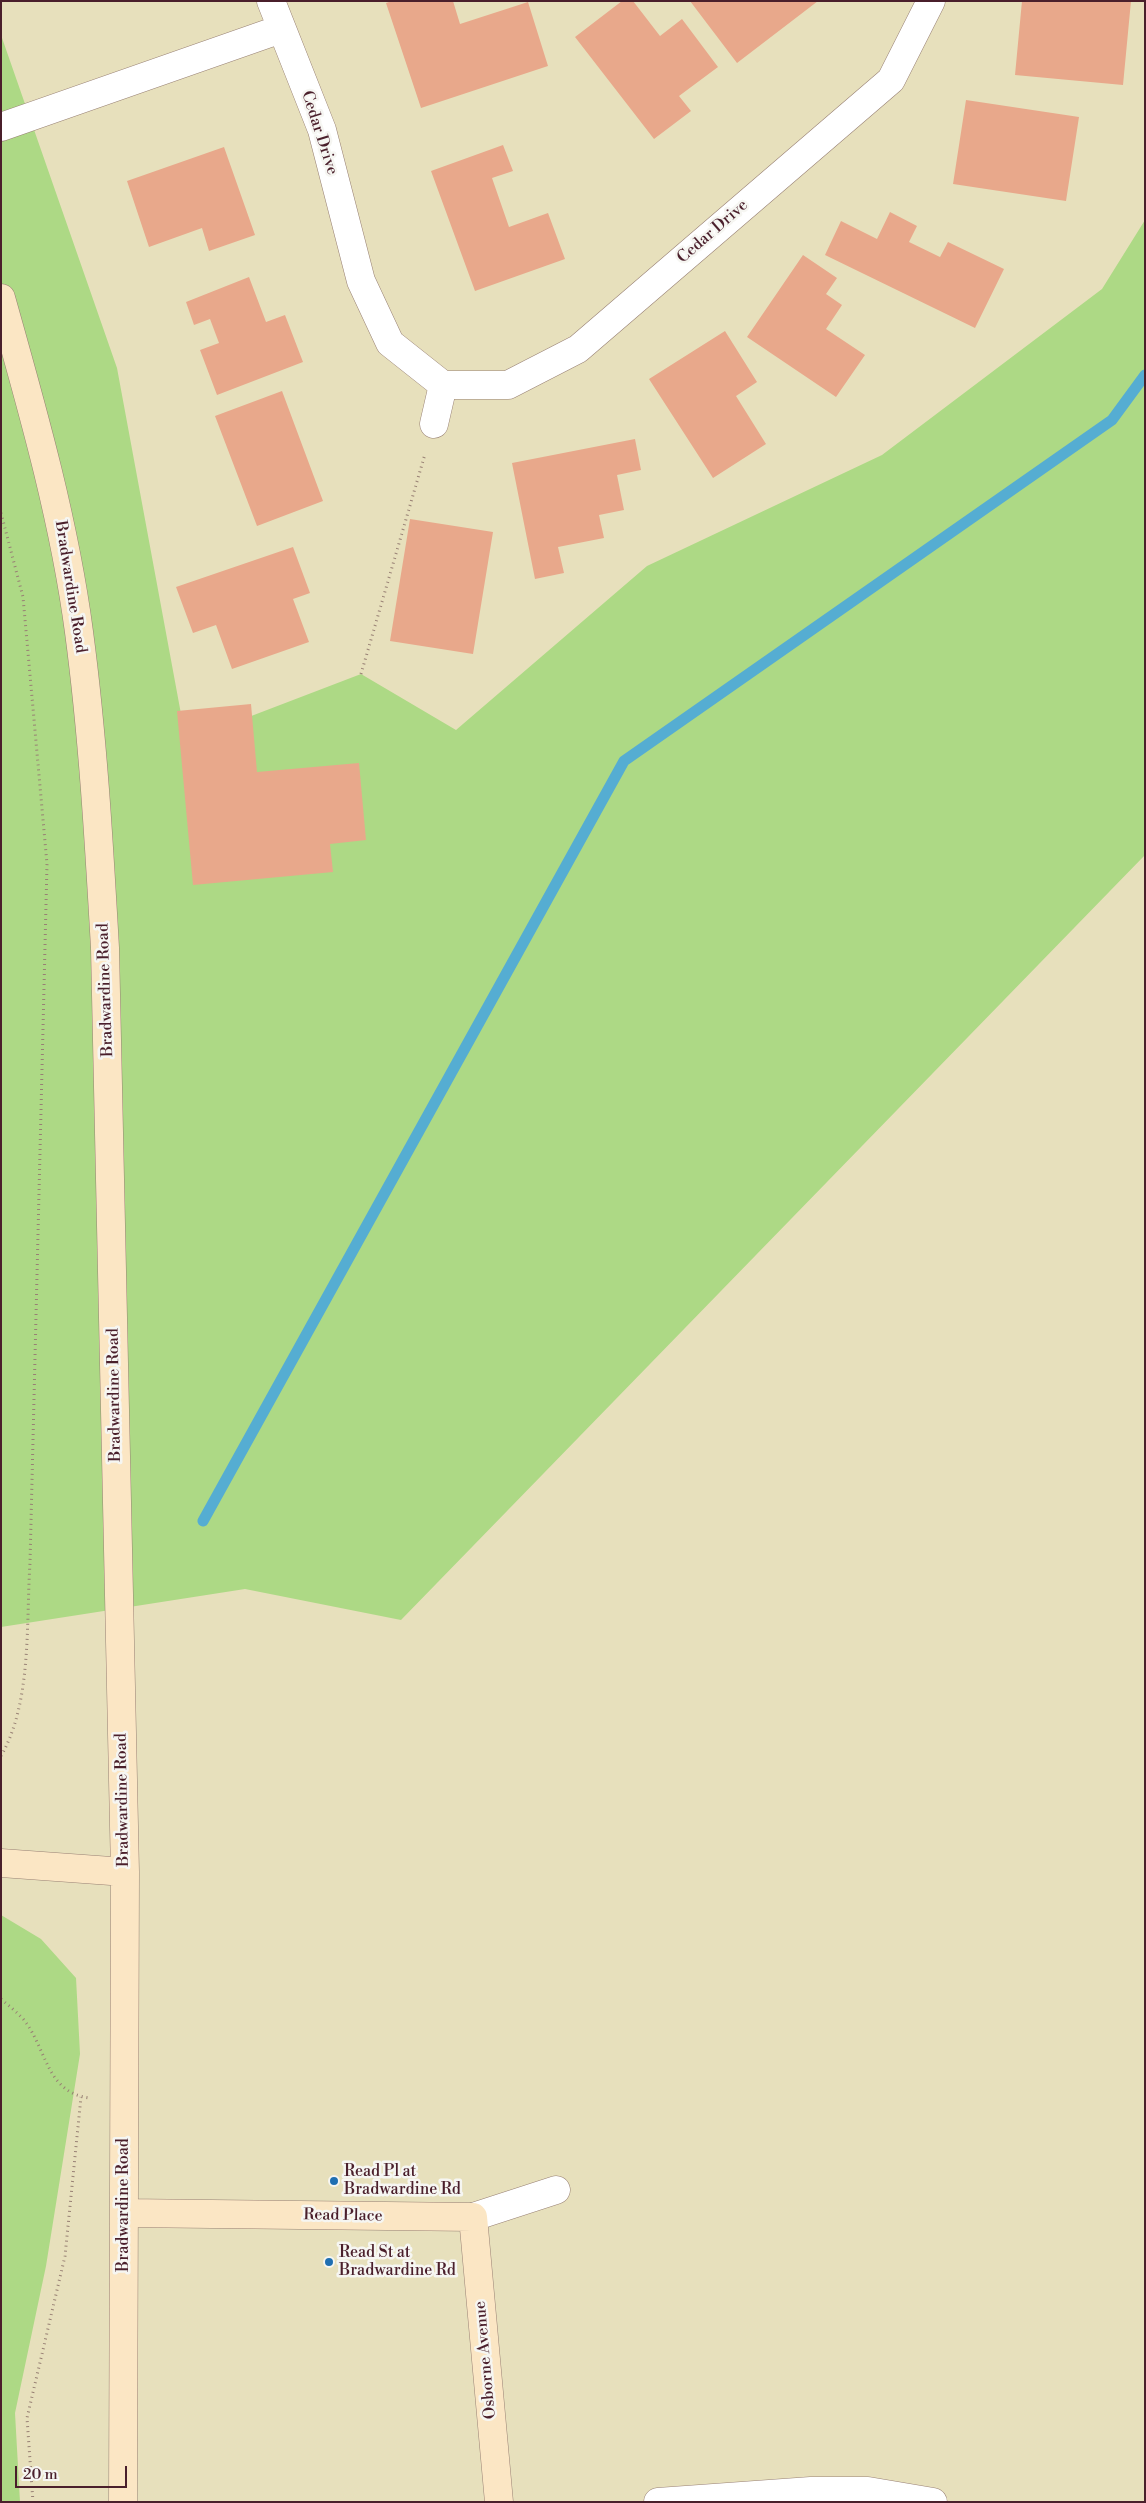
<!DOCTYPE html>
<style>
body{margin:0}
#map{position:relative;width:1146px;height:2503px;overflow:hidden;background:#e7e0bc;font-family:"Libre Bodoni",serif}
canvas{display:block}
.frame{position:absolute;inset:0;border:2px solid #4a1f2b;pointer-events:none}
.scale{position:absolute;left:15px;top:2466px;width:112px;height:22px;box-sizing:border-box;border:2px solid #4a1f2b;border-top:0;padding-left:6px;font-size:15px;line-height:18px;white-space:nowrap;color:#4a1f2b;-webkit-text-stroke:4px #f6f6f2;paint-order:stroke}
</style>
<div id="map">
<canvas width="1146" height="2503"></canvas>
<div class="frame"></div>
<div class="scale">20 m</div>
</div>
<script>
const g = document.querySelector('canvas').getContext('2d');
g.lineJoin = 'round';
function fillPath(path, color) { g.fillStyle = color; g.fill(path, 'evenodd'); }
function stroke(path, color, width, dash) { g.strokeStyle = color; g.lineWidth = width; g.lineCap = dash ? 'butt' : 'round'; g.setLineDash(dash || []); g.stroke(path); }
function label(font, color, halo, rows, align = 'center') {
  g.font = font + ' "Libre Bodoni",serif'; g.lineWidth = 5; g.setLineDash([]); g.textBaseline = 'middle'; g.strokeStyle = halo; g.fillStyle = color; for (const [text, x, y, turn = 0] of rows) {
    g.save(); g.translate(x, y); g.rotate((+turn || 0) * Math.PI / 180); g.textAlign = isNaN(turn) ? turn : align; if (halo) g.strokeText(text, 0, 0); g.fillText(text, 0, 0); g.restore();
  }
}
const green = new Path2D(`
 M1 35 117 368 186 741 361 674 456 730 647 566 882 455 1102 289 1145 220V855L401 1620 245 1589 1 1627Z
 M1 1915 41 1939 76 1978 80 2054 46 2266 15 2413 20 2502H1Z`);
const stream = new Path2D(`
 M203 1521 624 761 1112 420 1145 375`);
const building = new Path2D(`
 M392 1H453L460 24 528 2 548 66 421 108 386 3Z
 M622 1H633L660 36 682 19 718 67 679 96 691 111 654 139 575 37Z
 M690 1H818L737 63Z
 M1022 1H1131L1123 85 1015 75Z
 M966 100 1079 117 1066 201 953 184Z
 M503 145 513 171 492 178 509 227 548 213 565 259 475 291 431 171Z
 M224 147 255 235 209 251 202 228 149 247 127 181Z
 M890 212 917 226 909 242 940 257 948 242 1004 269 975 328 825 255 841 221 877 239Z
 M803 255 837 278 826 294 842 305 826 329 865 355 836 397 747 337Z
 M249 277 266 322 285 315 303 362 217 395 200 350 219 343 210 319 194 325 186 302Z
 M725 331 757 382 736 396 766 444 713 478 649 379Z
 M282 391 323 501 257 526 215 416Z
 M635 439 641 470 617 475 624 510 599 515 604 538 558 547 564 573 535 579 512 463Z
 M410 519 493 532 473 654 390 641Z
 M293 547 310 593 293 599 309 642 232 669 216 625 193 633 176 587Z
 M251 704 257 772 359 763 366 840 330 844 333 872 193 885 177 711Z`);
const path = new Path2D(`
 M1 513 23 597 47 864 30 1563C26 1624 32 1702 1 1756
 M361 674 425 454
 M1 1999C9 2006 17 2012 24 2020 47 2049 46 2093 90 2098
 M33 2502 27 2418 65 2256 81 2097`);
const street = new Path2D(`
 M271 1 322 130 361 281 390 343 443 385H508L578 349 891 80 931 1
 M1 127 281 29
 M434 424 443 385
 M473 2217 556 2190
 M658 2502 811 2491H868L933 2502`);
const secondary = new Path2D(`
 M1 298C32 408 64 519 79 632 93 737 99 843 105 948L125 1872 123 2502
 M1 1863 125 1872
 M125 2213 473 2217 499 2502`);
const markers = [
 [334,2181,5,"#1f6fb2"],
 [329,2262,5,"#1f6fb2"]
];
const streetNames = [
 ["Cedar Drive",319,133,72],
 ["Cedar Drive",713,232,-41],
 ["Bradwardine Road",70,587,81],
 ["Bradwardine Road",106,990,-92],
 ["Bradwardine Road",115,1395,-91],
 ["Bradwardine Road",123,1800,-91],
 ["Bradwardine Road",124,2205,-90],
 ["Read Place",343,2216,1],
 ["Osborne Avenue",486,2360,-95]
];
const poiNames = [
 ["Read Pl at",344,2172],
 ["Bradwardine Rd",344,2190],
 ["Read St at",339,2253],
 ["Bradwardine Rd",339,2271]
];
fillPath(green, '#add985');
stroke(stream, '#55add2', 11);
fillPath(building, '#e8a88b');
stroke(street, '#988074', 29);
stroke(secondary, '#988074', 29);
stroke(path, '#988074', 3, [1, 4]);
stroke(street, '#fff', 28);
stroke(secondary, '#fbe6c4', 28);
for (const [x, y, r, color] of markers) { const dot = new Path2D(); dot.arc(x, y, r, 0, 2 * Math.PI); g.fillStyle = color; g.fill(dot); stroke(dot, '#f6f6f2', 2); }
label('16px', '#4a1f2b', '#f6f6f2', streetNames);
label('16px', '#4a1f2b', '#f6f6f2', poiNames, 'left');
</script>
